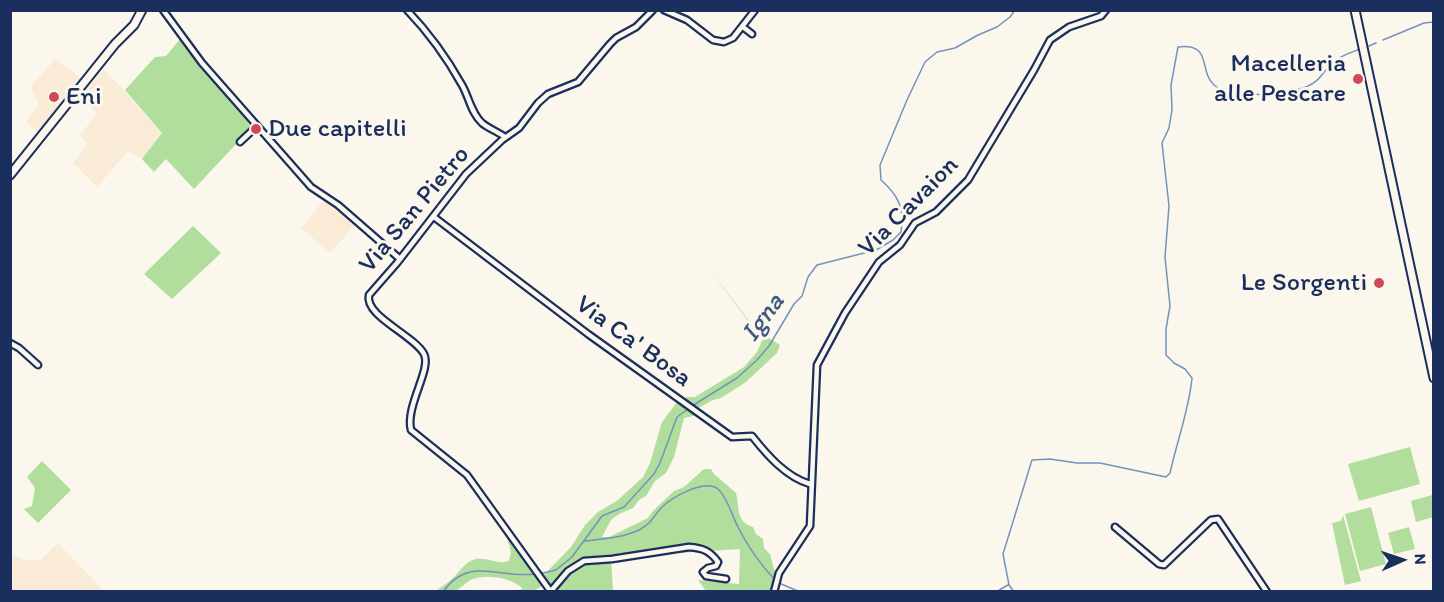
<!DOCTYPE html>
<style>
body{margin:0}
#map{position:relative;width:1444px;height:602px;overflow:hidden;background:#fbf7ec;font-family:Itim,sans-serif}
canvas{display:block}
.frame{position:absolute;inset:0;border:12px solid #1b2f5e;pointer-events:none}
.north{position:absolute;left:1372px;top:530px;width:60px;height:60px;-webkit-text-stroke:4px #fbf7ec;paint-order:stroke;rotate:87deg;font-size:16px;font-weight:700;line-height:24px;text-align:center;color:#1b2f5e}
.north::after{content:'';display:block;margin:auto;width:21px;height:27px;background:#1b2f5e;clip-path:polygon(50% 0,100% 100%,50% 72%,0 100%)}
</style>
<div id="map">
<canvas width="1444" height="602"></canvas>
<div class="frame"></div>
<div class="north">N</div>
</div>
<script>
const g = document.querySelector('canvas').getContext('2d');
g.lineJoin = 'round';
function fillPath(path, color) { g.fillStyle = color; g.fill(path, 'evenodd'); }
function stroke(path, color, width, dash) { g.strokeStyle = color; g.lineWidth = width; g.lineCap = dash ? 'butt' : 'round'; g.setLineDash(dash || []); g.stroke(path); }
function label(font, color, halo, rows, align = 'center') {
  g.font = font + ' Itim,sans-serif'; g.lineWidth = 6; g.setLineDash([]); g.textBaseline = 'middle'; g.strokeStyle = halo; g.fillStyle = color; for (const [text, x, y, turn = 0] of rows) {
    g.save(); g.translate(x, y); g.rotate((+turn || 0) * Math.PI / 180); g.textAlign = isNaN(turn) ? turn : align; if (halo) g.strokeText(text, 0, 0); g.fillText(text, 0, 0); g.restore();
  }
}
const built = new Path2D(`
 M55 59 84 80 40 134 26 122 39 103 30 88Z
 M104 69 162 133 142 159 128 151 97 187 73 163 88 144 80 135 97 114 81 97Z
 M323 201 333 206 355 225 330 253 301 228Z
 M58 543 104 591H11V555L26 560H41Z`);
const green = new Path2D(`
 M181 38 191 53 252 127 194 189 166 159 154 172 142 159 162 133 125 90 155 57 166 56Z
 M193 226 221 253 172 299 144 274Z
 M706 265 757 331 780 345 777 353 746 382 721 398 713 400 695 410 684 402 686 397H695L744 367 757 352 764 336 755 330Z
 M677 402 697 415 684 418 674 457 666 473 655 481 646 496 640 499 633 508 619 514 611 520 602 537H609L648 518 653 511 674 491 684 487 704 469H711L714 474 736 493C740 508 735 521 753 527L756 534 763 539 764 548 770 554 777 580 773 591H706L698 580 739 584 740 549 662 554 655 551 611 558 613 591H549L541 578 571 547 585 525 598 512 618 500 643 477 650 463 662 422Z
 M1410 447 1420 484 1359 501 1348 464Z
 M42 461 71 490 38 523 24 509 32 506 35 488 27 477Z
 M1432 495 1433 517 1416 522 1411 501Z
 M1371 507 1386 564 1360 571 1345 514Z
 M1343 515 1361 581 1345 585 1332 523 1341 521Z
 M1409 527 1415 549 1394 554 1388 533Z
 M505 531 542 586 534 591H520L522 588C512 578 487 574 473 579 466 581 461 590 453 591 448 593 440 591 434 592 441 587 448 583 454 577 461 570 465 562 476 559 488 557 498 565 509 561L511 552Z`);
const stream = new Path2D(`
 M1383 40 1424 23 1434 22
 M1369 46 1376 43
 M692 406 737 378 757 360 769 346 794 304 802 296 808 277 817 265 876 250 893 240 901 232C905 208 898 195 881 180L880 165 907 100 925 62 937 52 955 48 978 35 997 27 1010 17 1015 10
 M585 541C603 539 622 538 639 530 652 523 652 518 661 508 671 498 706 477 719 490 728 499 732 516 738 527 747 545 761 565 775 580
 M539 574 556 570 572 557 602 516 624 507 654 474 660 463 677 417 688 409
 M779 583 800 592
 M443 592C468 555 499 579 535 574
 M996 592 1008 585
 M1014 592 1009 585 1003 554 1032 460 1050 459 1077 463H1100L1166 477 1170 473C1177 441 1189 410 1192 378L1185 369 1174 363 1166 355V329L1170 306 1165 257 1169 206 1162 143 1169 128 1172 110 1171 85 1178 47C1213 43 1198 70 1214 85 1231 100 1280 94 1300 89 1318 84 1320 76 1331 64 1339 56 1350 53 1360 49`);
const minor = new Path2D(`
 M163 10 202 63 311 187 338 205 400 259
 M407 10C429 33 447 58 462 85 469 97 471 113 482 123 488 128 498 132 505 137
 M664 10 687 20 713 40 724 42 733 38 755 10
 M743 27 752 34
 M240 142 256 127
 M434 217 588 334 732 437 752 436C767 455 786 477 810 484
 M10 343 19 348 38 365
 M1115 527 1159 564 1164 565 1211 520 1218 519 1267 592
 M551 591 568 571 584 561 612 559 689 547C703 548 710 551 718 562L716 566 708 568 703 572 706 576 726 579
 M551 592 467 475 411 430C405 406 432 369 424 354 414 335 364 316 369 295L397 263 466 174 502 140 519 128 538 103 548 94 578 82 610 44 616 38 636 27 653 10
 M774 592 779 573 810 526 817 365 845 313 879 262 900 245 915 223 936 212 968 180 1034 70 1050 40 1069 27 1101 16 1106 10`);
const secondary = new Path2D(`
 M1355 10 1434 378
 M10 175 115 44 134 25 142 10`);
const markers = [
 [1358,79,6,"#d1495b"],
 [54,97,6,"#d1495b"],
 [256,129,6,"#d1495b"],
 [1379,283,6,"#d1495b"]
];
const poiNames = [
 ["Macelleria",1346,64],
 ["alle Pescare",1346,94],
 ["Eni",66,97,"left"],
 ["Due capitelli",268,129,"left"],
 ["Le Sorgenti",1367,283]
];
const streetNames = [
 ["Via Cavaion",909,207,-45],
 ["Via San Pietro",415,210,-50],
 ["Via Ca' Bosa",633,342,36]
];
const waterNames = [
 ["Igna",764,318,-54]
];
fillPath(built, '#faebd7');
fillPath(green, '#b1de9c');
stroke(stream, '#7393ba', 1.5);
stroke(minor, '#1b2f5e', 9);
stroke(secondary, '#1b2f5e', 11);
stroke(minor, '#fbf7ec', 4.5);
stroke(secondary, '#fbf7ec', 7);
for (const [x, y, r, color] of markers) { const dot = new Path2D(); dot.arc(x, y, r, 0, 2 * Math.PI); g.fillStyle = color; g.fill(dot); stroke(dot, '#fbf7ec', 2); }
label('26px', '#1b2f5e', '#fbf7ec', poiNames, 'right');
label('26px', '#1b2f5e', '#fbf7ec', streetNames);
label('italic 27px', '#405984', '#fbf7ec', waterNames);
</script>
